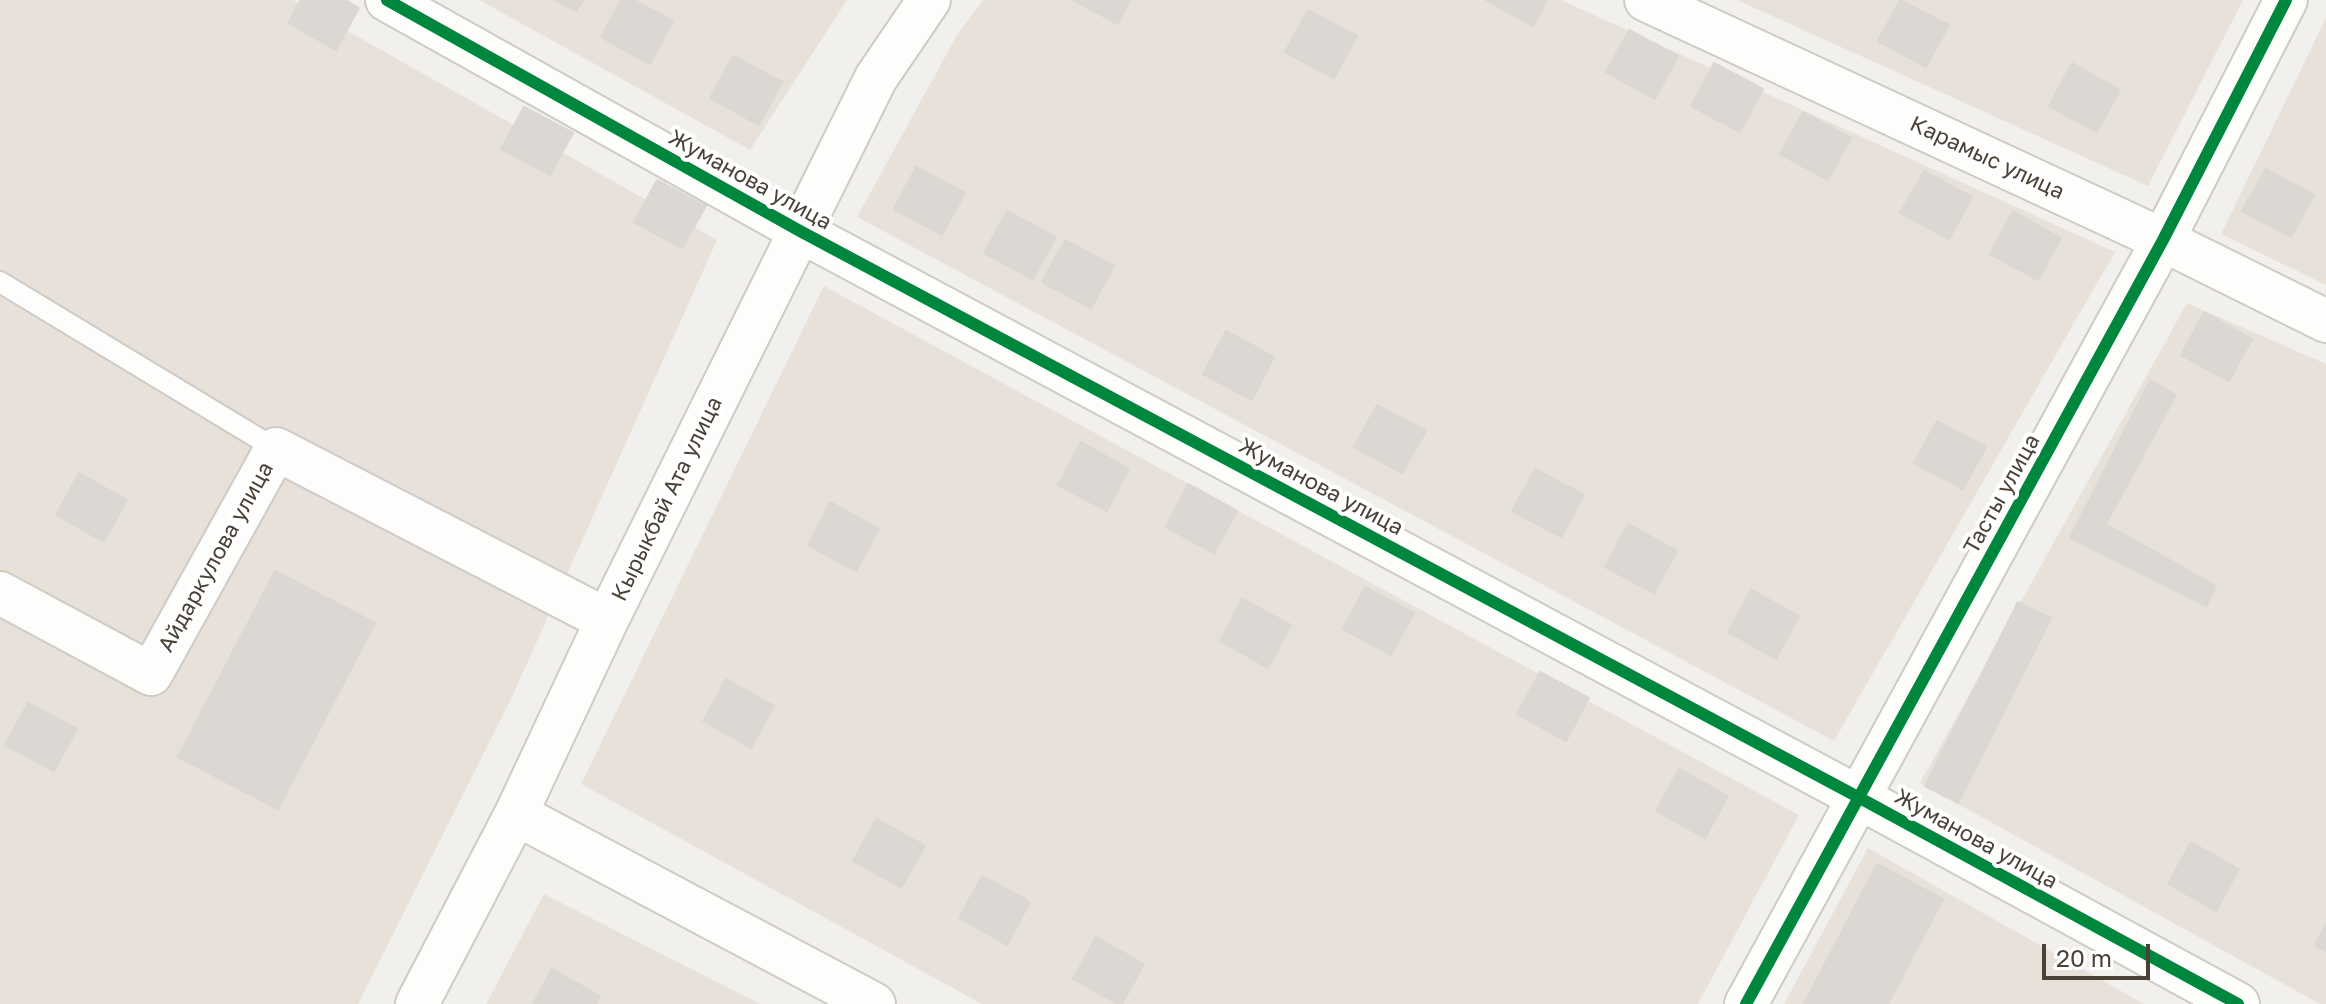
<!DOCTYPE html>
<meta charset="utf-8">
<style>
body{margin:0}
#map{position:relative;width:2326px;height:1004px;overflow:hidden;background:#f2f0ed;font-family:"Golos Text",sans-serif}
canvas{display:block}
.scale{position:absolute;left:2042px;top:944px;width:108px;height:36px;box-sizing:border-box;border:4px solid #4a4137;border-top:0;padding-left:10px;font-size:24px;line-height:28px;white-space:nowrap;color:#4a4137;-webkit-text-stroke:6px #fff;paint-order:stroke}
</style>
<div id="map">
<canvas width="2326" height="1004"></canvas>
<div class="scale">20 m</div>
</div>
<script>
const g = document.querySelector('canvas').getContext('2d');
g.lineJoin = 'round';
function fillPath(path, color) { g.fillStyle = color; g.fill(path, 'evenodd'); }
function stroke(path, color, width, dash) { g.strokeStyle = color; g.lineWidth = width; g.lineCap = dash ? 'butt' : 'round'; g.setLineDash(dash || []); g.stroke(path); }
function label(font, color, halo, rows, align = 'center') {
  g.font = font + ' "Golos Text",sans-serif'; g.lineWidth = 8; g.setLineDash([]); g.textBaseline = 'middle'; g.strokeStyle = halo; g.fillStyle = color; for (const [text, x, y, turn = 0] of rows) {
    g.save(); g.translate(x, y); g.rotate((+turn || 0) * Math.PI / 180); g.textAlign = isNaN(turn) ? turn : align; if (halo) g.strokeText(text, 0, 0); g.fillText(text, 0, 0); g.restore();
  }
}
const residential = new Path2D(`
 M0 0H293L717 240 511 699 358 1004H0Z
 M479 0H847L750 150Z
 M983 0H1561L2115 252 1834 741 857 217 957 35Z
 M1737 0H2243L2148 186Z
 M2326 18V285L2221 234Z
 M824 286 1799 815 1698 1004H982L581 784Z
 M2187 303 2326 364V1004H2320L1920 783Z
 M1868 848 2144 1004H1784Z
 M544 894 760 1004H486Z`);
const building = new Path2D(`
 M301 0H345L359 8 336 50 288 23Z
 M555 0H583L576 11Z
 M621 0H634L673 21 650 64 601 37Z
 M1073 0H1130L1118 24Z
 M1486 0H1547L1533 26Z
 M1900 0 1949 25 1926 67 1878 41Z
 M1308 10 1357 36 1334 78 1285 52Z
 M1629 30 1678 56 1655 99 1606 72Z
 M733 56 782 82 759 125 710 98Z
 M1714 63 1763 89 1740 132 1691 106Z
 M2072 63 2120 90 2097 132 2049 106Z
 M524 107 573 133 550 175 501 149Z
 M1803 112 1851 138 1828 180 1780 154Z
 M916 167 965 193 942 235 894 209Z
 M2266 169 2314 195 2291 237 2242 211Z
 M1924 171 1972 197 1949 239 1900 213Z
 M657 180 706 206 682 248 634 222Z
 M1007 211 1056 237 1033 279 984 253Z
 M2013 211 2061 238 2038 280 1990 254Z
 M1065 240 1114 266 1091 308 1042 282Z
 M2204 312 2252 339 2229 381 2181 355Z
 M1226 331 1274 357 1252 400 1203 374Z
 M2150 380 2176 395 2106 524 2216 586 2206 606 2070 538Z
 M1377 405 1426 431 1402 473 1354 447Z
 M1937 421 1986 447 1963 489 1914 463Z
 M1081 442 1129 469 1107 511 1058 485Z
 M1535 469 1584 495 1561 537 1512 511Z
 M79 473 127 500 104 542 56 515Z
 M1188 484 1237 511 1214 553 1166 527Z
 M830 502 879 529 856 571 808 545Z
 M1628 524 1677 551 1654 593 1605 567Z
 M275 571 375 623 278 809 178 757Z
 M1365 587 1414 613 1391 655 1343 629Z
 M1751 590 1799 616 1776 659 1728 632Z
 M1242 599 1291 625 1268 668 1220 641Z
 M2018 602 2051 618 1958 803 1925 786Z
 M1540 672 1589 698 1566 741 1517 714Z
 M726 679 774 706 751 748 703 721Z
 M28 703 77 729 54 771 5 745Z
 M1679 769 1728 796 1705 838 1656 811Z
 M876 819 925 846 901 888 853 861Z
 M2191 842 2239 869 2216 911 2168 884Z
 M1877 864 1943 899 1888 1004H1804Z
 M982 876 1030 902 1007 945 959 918Z
 M2326 924V951L2315 945Z
 M1096 937 1144 964 1122 1004H1118L1073 979Z
 M552 969 600 996 596 1004H533Z`);
const service = new Path2D(`
 M0 282 276 449`);
const minor = new Path2D(`
 M387 0 800 231 1858 797 2238 1004
 M1646 0 2163 240 2326 321
 M0 593 151 674 276 449 607 620
 M516 814 874 1004
 M417 1004 516 814 607 620 876 78 929 0
 M1746 1004 2163 240 2286 0`);
const cycleway = new Path2D(`
 M387 0 800 231 1858 797 2238 1004
 M1746 1004 2163 240 2286 0`);
const streetNames = [
 ["Карамыс улица",1987,158,25],
 ["Жуманова улица",750,180,29],
 ["Жуманова улица",1321,487,28],
 ["Тасты улица",2002,494,-61],
 ["Кырыкбай Ата улица",667,499,-64],
 ["Айдаркулова улица",216,557,-61],
 ["Жуманова улица",1976,839,29]
];
fillPath(residential, '#e7e1da');
fillPath(building, '#dbd7d3');
stroke(building, '#dbd7d2', 2);
stroke(service, '#cecbc7', 24);
stroke(minor, '#cecbc7', 46);
stroke(service, '#fdfdfc', 20);
stroke(minor, '#fdfdfc', 42);
stroke(cycleway, '#00873e', 12);
label('22px', '#4a4137', '#fff', streetNames);
</script>
